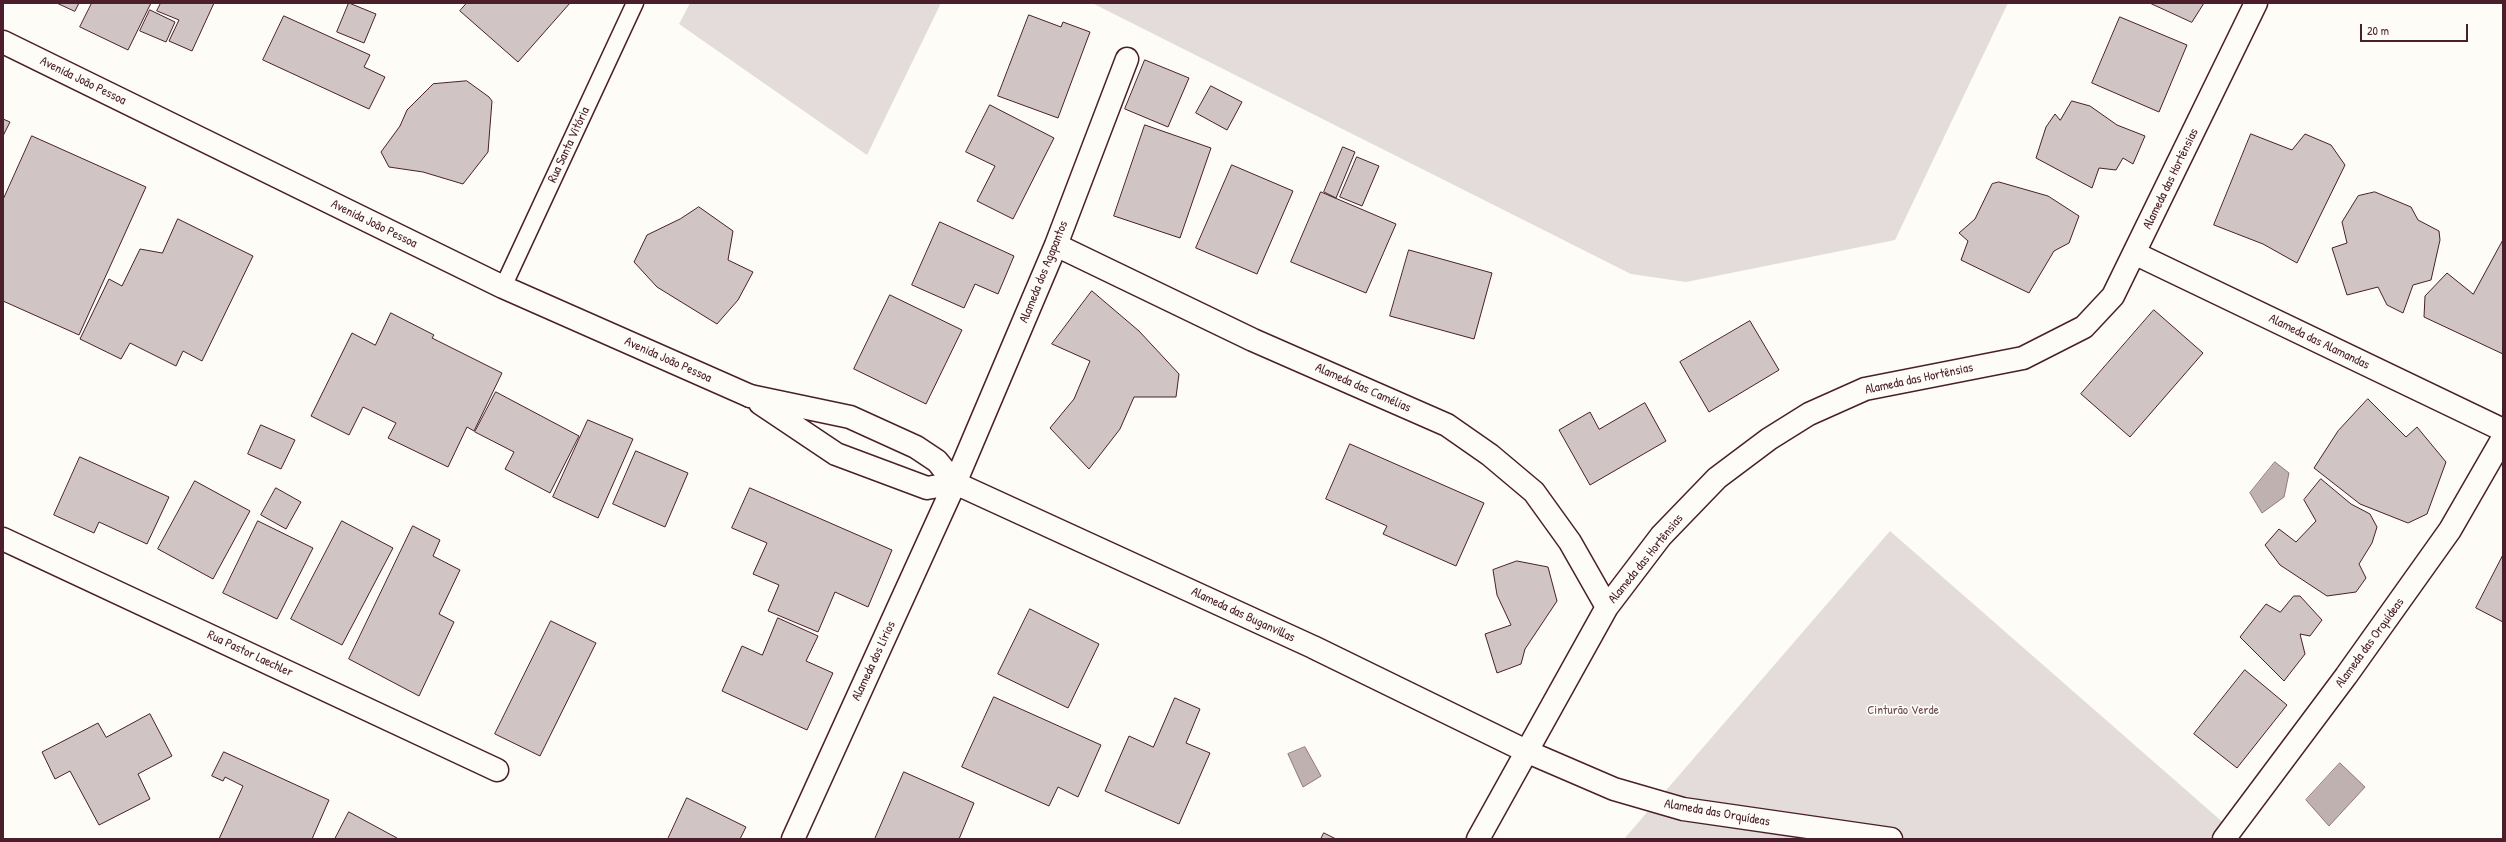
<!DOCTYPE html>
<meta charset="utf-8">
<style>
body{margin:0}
#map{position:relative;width:2506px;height:842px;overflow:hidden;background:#fdfcf7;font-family:"Patrick Hand",sans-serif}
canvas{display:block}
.frame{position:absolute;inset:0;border:4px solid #4a1f2b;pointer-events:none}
.scale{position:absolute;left:2360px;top:24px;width:108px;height:18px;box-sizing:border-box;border:2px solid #4a1f2b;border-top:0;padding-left:5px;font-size:12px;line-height:14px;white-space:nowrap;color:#4a1f2b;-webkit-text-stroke:3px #fdfcf7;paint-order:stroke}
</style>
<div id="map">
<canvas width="2506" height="842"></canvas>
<div class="frame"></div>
<div class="scale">20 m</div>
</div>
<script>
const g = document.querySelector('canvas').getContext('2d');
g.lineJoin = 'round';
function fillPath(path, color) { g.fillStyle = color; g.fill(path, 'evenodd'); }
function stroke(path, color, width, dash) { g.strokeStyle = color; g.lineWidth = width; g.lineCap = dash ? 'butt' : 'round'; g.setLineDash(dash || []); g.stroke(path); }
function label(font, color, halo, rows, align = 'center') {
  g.font = font + ' "Patrick Hand",sans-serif'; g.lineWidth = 3.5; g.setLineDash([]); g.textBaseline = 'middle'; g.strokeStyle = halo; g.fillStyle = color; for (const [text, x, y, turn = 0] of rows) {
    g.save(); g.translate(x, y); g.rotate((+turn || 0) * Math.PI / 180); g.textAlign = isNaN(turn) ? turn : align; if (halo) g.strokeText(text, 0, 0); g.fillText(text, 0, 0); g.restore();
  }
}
const green = new Path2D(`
 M690 3H941L867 155 679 24Z
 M1092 3H2008L1895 240 1686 282 1631 274Z
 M1890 531 2242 839H1624Z`);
const water = new Path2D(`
 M2275 462 2289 473 2284 497 2262 513 2250 493Z
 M1305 747 1321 776 1303 787 1288 754Z
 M2340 763 2365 787 2329 826 2306 800Z`);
const building = new Path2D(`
 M57 3H79L75 11Z
 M92 3H151L128 50 80 27Z
 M161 3H214L192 51 169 41 179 20 157 11Z
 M349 3 376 14 364 43 337 32Z
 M467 3H570L518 62 460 11Z
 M2150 3H2204L2192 22Z
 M150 10 175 22 166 42 140 31Z
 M1029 15 1061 27 1063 22 1090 32 1058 118 998 96Z
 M284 16 370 55 364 67 385 77 369 109 263 60Z
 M2120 17 2187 45 2159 112 2092 83Z
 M1145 60 1189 78 1168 127 1125 109Z
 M467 81 489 97 492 101 488 152 463 184 423 172 389 167 381 152 400 126 407 110 433 84Z
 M1211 86 1242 102 1227 130 1196 113Z
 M2072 101 2090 106 2117 125 2145 136 2133 164 2123 158 2116 170 2099 168 2092 188 2036 158 2046 127 2055 114 2060 120Z
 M990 105 1054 138 1013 219 977 201 995 166 966 152Z
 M3 119 10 122 3 136Z
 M1145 125 1211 148 1180 238 1114 216Z
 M2251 134 2292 150 2305 134 2331 145 2345 165 2297 263 2263 244 2214 225Z
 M32 136 146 187 79 335 3 301V200Z
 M1343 147 1355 152 1336 198 1324 192Z
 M1357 157 1379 166 1362 206 1340 197Z
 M1232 165 1293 191 1257 274 1196 248Z
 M1999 182 2048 196 2079 216 2069 243 2054 251 2029 293 1961 260 1968 241 1959 233 1975 219 1992 184Z
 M1321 192 1396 224 1366 293 1291 262Z
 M2375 192 2411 207 2418 220 2439 231 2440 240 2431 280 2413 285 2403 313 2387 305 2378 287 2347 295 2332 248 2347 243 2342 222 2358 196Z
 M699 207 733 231 728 260 753 272 738 300 717 324 657 287 634 262 647 235 680 219Z
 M178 219 253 256 202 361 183 351 176 366 130 343 121 359 80 339 109 279 122 286 140 249 162 253Z
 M940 222 1014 256 998 294 975 284 964 308 912 285Z
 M2503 240V354L2424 317 2425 296 2447 273 2473 294Z
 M1409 250 1492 273 1474 339 1390 316Z
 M1092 291 1139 331 1179 374 1176 397H1134L1120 429 1089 469 1050 428 1074 399 1090 361 1052 344Z
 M890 295 962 330 926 404 854 369Z
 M2154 310 2203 353 2130 437 2081 394Z
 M391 313 434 335 432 338 502 373 474 431 467 427 448 467 388 438 396 423 363 407 349 435 311 416 352 333 375 345Z
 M1750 321 1779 370 1709 412 1680 362Z
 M496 392 579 436 550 493 505 469 514 452 475 432Z
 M2368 399 2406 437 2417 427 2446 462 2427 514 2408 523 2360 504 2314 468 2338 431Z
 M1645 403 1666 441 1590 485 1559 430 1590 412 1599 429Z
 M588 420 633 439 598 518 553 497Z
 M261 425 295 440 281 469 248 454Z
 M1350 444 1484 503 1456 566 1383 534 1387 526 1326 499Z
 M636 451 688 473 665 527 613 504Z
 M80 457 169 497 147 544 99 522 94 533 54 515Z
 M2321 479 2351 504 2370 514 2377 527 2372 543 2359 564 2366 578 2356 592 2327 596 2280 565 2265 545 2279 529 2296 542 2316 521 2304 500Z
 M195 481 250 511 213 579 158 549Z
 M276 488 301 502 286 529 261 515Z
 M750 488 892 550 868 607 835 592 818 632 768 611 779 585 753 574 767 543 732 528Z
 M258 521 313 548 277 619 223 593Z
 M342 521 393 548 342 645 291 619Z
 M413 526 440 540 433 556 460 570 439 614 454 622 419 696 349 659Z
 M2503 555V622L2476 608Z
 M1517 561 1548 567 1557 601 1525 649 1521 664 1497 673 1485 634 1511 625 1497 595 1493 570Z
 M2294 596H2300L2322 620 2310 636 2300 634 2305 654 2284 681 2240 637 2266 604 2280 612Z
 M1030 609 1099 644 1068 708 998 674Z
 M778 618 818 636 806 661 833 673 807 730 722 691 742 646 762 655Z
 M551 621 596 643 540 756 495 734Z
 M2245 670 2287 705 2237 768 2194 734Z
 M994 697 1101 745 1078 797 1058 787 1049 806 962 767Z
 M1175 698 1200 709 1186 743 1210 753 1179 824 1105 791 1129 736 1153 747Z
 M150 714 172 756 138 774 150 799 99 825 70 771 55 779 42 752 98 723 106 737Z
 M224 752 329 800 312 839H219L243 786 225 777 223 781 212 776Z
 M904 772 974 803 959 839H875Z
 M687 798 746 827 740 839H668Z
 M349 812 397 838V839H335Z
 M1324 833 1336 839H1321Z`);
const lane = new Path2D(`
 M503 287 635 3`);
const street = new Path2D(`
 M1056 245 1253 340 1447 425 1490 455 1534 492 1570 542 1607 607
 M2134 253 2503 430
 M750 396 850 417 916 447 937 461 955 483 1313 647 1528 752 1614 789 1683 809 1891 839
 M760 403 836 454 927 488 955 483
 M3 539 497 770
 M793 839 955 483 1056 245 1127 59
 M1478 839 1607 607 1661 536 1717 478 1769 439 1809 414 1865 389 2023 358 2084 327 2113 296 2256 3
 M2224 839 2346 676 2450 530 2503 438`);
const secondary = new Path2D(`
 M3 42 503 287 750 396`);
const streetNames = [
 ["Avenida João Pessoa",83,81,26],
 ["Rua Santa Vitória",569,145,-65],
 ["Alameda das Hortênsias",2171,179,-64],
 ["Avenida João Pessoa",374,224,26],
 ["Alameda dos Agapantos",1044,272,-68],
 ["Alameda das Alamandas",2319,342,26],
 ["Avenida João Pessoa",668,360,24],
 ["Alameda das Hortênsias",1919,379,-12],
 ["Alameda das Camélias",1363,388,24],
 ["Alameda das Hortênsias",1646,559,-51],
 ["Alameda das Buganvillas",1243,615,25],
 ["Alameda das Orquídeas",2370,643,-54],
 ["Rua Pastor Laechler",250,654,25],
 ["Alameda dos Lírios",874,661,-65],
 ["Alameda das Orquídeas",1717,813,10]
];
const parkNames = [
 ["Cinturão Verde",1903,711]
];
fillPath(green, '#e3dcda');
fillPath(water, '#c0b1b1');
stroke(water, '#91777b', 1);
fillPath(building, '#d0c5c4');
stroke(building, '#4a1f2b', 1);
stroke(lane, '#4a1f2b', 19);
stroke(street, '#4a1f2b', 25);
stroke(secondary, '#4a1f2b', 25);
stroke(lane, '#fdfcf7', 16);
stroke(street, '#fdfcf7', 22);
stroke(secondary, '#fdfcf7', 22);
label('13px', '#4a1f2b', '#fdfcf7', streetNames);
label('13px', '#704e57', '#fdfcf7', parkNames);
</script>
